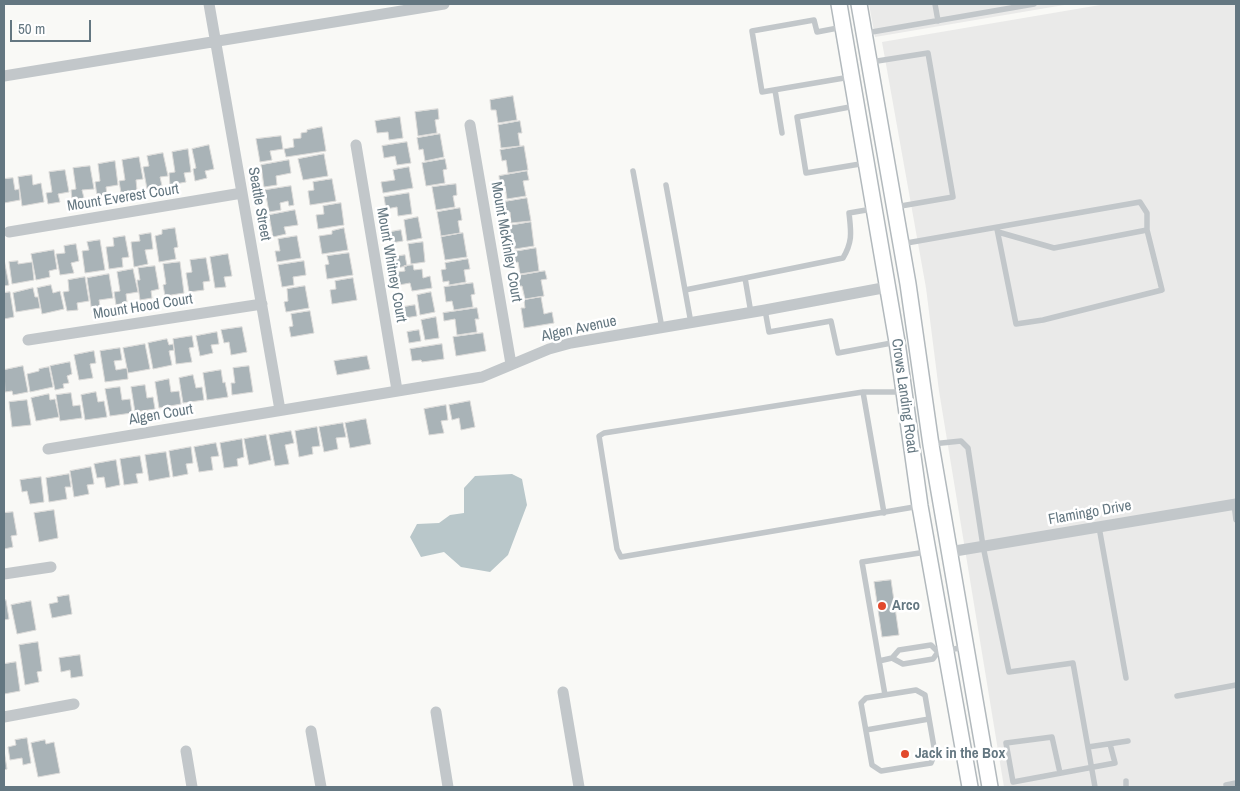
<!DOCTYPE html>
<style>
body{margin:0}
#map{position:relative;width:1240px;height:791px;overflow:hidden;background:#f9f9f6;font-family:"Archivo Narrow",sans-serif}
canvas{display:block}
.frame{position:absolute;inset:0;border:5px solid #647781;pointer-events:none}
.scale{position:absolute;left:10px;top:20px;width:81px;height:22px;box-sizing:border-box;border:2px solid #647781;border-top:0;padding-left:6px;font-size:15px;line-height:18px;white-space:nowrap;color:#647781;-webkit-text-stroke:4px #fff;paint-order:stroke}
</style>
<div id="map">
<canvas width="1240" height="791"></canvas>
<div class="frame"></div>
<div class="scale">50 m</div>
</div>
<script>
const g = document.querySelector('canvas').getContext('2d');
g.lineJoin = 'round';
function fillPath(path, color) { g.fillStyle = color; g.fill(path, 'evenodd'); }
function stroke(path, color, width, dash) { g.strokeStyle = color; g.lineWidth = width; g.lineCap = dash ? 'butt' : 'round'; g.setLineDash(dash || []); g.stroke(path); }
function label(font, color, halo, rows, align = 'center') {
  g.font = font + ' "Archivo Narrow",sans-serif'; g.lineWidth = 5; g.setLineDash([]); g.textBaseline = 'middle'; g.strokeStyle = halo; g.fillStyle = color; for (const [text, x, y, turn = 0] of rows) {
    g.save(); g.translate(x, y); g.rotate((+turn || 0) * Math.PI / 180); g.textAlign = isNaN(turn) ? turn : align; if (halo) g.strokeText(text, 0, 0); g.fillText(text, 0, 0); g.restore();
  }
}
const built = new Path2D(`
 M869 4H1070L875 37Z
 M1106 4H1236V787H1004L939 391 926 288 882 42Z`);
const water = new Path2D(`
 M512 474 522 479 527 505 508 555 490 572 461 567 444 552 421 557 410 537 417 524 439 523 450 515 464 513V488L475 476Z`);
const building = new Path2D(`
 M513 96 517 120 498 123 496 110H491L490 100Z
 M438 109 439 119 435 120 437 133 418 136 415 112Z
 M400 117 403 138 389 140 388 132 377 133 375 121Z
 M520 121 522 133H518L520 146 501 148 498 125Z
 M322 127 326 151 286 157 284 149 294 147 293 139 301 138V133L307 132V130Z
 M440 134 444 157 425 161 423 149 419 150 417 138Z
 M281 136 283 149 270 151 272 160 260 162 256 139Z
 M407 142 411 163 397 165 395 156 384 158 382 146Z
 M209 145 214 169 205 171 207 178 195 181 193 169 196 168 192 149Z
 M524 146 528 170 508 173 506 160 502 161 500 150Z
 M188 149 191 172 184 173 186 182 170 185 169 173 175 172 172 152Z
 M163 153 168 176 160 177 162 186 147 189 143 167 149 166 147 156Z
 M324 154 328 176 303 180 298 159Z
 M139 157 143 179 136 180 137 190 121 193 119 181 125 180 122 160Z
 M445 159 447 169 443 170 445 183 426 186 422 163Z
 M289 160 291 173 276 176 277 185 264 187 261 165Z
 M115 161 118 185 106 187 107 195 97 196 95 182 100 181 98 164Z
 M90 166 94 189 82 190 84 198 72 200 71 190 76 189 73 168Z
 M409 167 413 188 383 193 381 182 395 180 393 170Z
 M65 170 69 192 58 194 60 202 48 204 46 193 52 192 49 172Z
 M527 171 529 180 523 181 526 196 507 199 505 186H500L499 176Z
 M32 175 33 185 41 183 44 202 22 206 18 177Z
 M13 178 15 190 19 189 20 200 4 203V179Z
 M332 179 336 201 310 205 308 191 314 190 313 182Z
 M456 184 457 195 453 196 455 207 436 210 432 187Z
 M291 186 294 205 289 206 288 201 280 203 281 210 269 212 265 190Z
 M409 193 412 214 398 216 397 207 386 209 384 197Z
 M527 198 531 221 511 223 510 212H505L503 202Z
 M341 203 344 225 318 229 316 215 324 214 323 206Z
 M460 208 462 220 458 221 460 233 441 236 437 212Z
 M295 210 298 225 284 227 286 234 273 237 269 215Z
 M418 217 422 238 407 241 404 220Z
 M531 222 534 246 515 249 513 237H509L507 226Z
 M175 228 178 247 174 248 176 259 159 262 155 236 162 234V230Z
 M344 228 348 250 322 254 319 236 332 234V231Z
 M401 230 403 241 391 243 390 232Z
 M151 233 153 249 145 250 148 264 134 267 131 242 140 241 139 235Z
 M463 233 467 257 445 260 441 237Z
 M125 236 129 257 122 258 123 267 109 269 106 247 114 246 113 238Z
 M297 236 301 258 277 262 275 251H280L278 239Z
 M100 240 105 270 85 273 82 251 89 250 87 242Z
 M423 242 425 262 411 264 408 244Z
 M76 244 79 261 71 263 74 273 60 275 56 254 65 253 64 246Z
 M536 248 539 271 520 274 518 262 514 263 512 252Z
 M54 250 57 269 49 271 50 277 36 280 31 254Z
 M349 253 353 275 327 279 325 265 329 264 327 256Z
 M228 254 232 276 224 277 226 287 215 288 210 257Z
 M405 255 407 266 396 268 394 257Z
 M206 258 210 281 203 282 204 290 189 292 186 273 192 272 190 260Z
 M4 259 9 285 4 286Z
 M468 259 470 269 464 270 466 282 449 285V281L443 282 441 270 446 269 445 263Z
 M18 261V264L32 262 34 280 12 284 9 262Z
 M304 261 306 275 293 277 294 285 282 287 278 265Z
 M180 262 184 293 165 296 163 285 166 284 163 264Z
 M413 265 414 270 422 269 423 278 430 276 432 288 412 291 410 283 399 285 397 272 405 271 404 266Z
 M155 266 159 289 151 291 152 298 140 300 137 280H140L138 268Z
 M133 269 138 292 126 294 127 302 116 305 114 292 120 291 117 272Z
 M545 271 547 279 541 280 544 296 525 299 522 286H518L516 276Z
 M109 274 113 298 99 300 101 312 92 313 87 278Z
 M85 277 89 301 77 303 78 310 67 311 63 292 69 291 68 280Z
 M353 278 357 300 332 304 330 290 336 289 335 281Z
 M473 283 475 294 471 295 473 307 454 310 452 301 446 302 444 287Z
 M51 285 53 293 60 291 64 309 42 314 37 288Z
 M305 286 309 308 286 312 284 302 288 301 287 289Z
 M33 288 35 297H38L40 308 16 312 13 293Z
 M10 292 14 317 4 319V293Z
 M431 292 435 312 420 315 417 295Z
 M541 297 544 314 552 312 554 323 524 328 521 308H525L524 300Z
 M415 305 417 316 405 318 403 307Z
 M477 308 479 319H475L477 332 457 335 455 319 444 321 443 313Z
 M310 311 314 333 291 337 289 327 293 326 291 314Z
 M436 317 439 338 425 340 421 320Z
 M242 327 247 352 231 355 229 342 224 343 221 330Z
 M419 330 421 341 409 343 407 332Z
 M217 332 219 344 211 345 213 353 200 356 196 336Z
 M483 333 486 351 456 356 453 337Z
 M192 336 194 347 189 348 192 362 176 364 173 339Z
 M167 339 169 345 173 344 174 350 169 351 172 365 153 369 148 343Z
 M145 344 150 369 128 373 123 348Z
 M442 344 444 359 422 362 421 360 412 361 410 349Z
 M120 348 122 360 114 361 116 370 127 368 128 379 105 382 100 351Z
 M94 351 96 363 90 364 93 378 79 380 74 355Z
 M367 356 370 369 337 375 334 361Z
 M70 362 72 374 67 376 69 383 63 384 64 388 55 390 50 366Z
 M23 366 28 392 13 395 12 391 5 392 4 370Z
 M249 366 253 392 232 395 231 383H235L233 368Z
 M49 367 53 387 30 392 27 374 39 371V369Z
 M221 370 223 383 225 382 228 397 207 400 203 373Z
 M193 375 196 388 202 387 204 400 183 403 179 378Z
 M169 379 171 392 179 391 181 404 159 408 155 382Z
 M145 385 147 398 153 397 155 409 135 412 131 387Z
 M120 387 122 400 130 399 132 413 110 416 105 389Z
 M96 392 98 402 104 401 107 417 85 420 81 395Z
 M71 393 73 406 80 405 82 418 60 421 56 395Z
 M49 394 50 400 55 399 59 417 36 421 31 398Z
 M27 400 31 425 12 427 9 402Z
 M470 401 475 427 461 430 459 418 452 420 449 405Z
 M446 405 448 420 441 421 444 433 429 435 424 409Z
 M366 419 371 444 350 448 345 423Z
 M343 423 346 437 336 438 338 449 324 452 319 427Z
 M317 427 320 446 312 447 313 454 299 457 295 431Z
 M291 431 294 443 285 445 289 464 275 466 269 435Z
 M266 435 271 460 249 465 244 439Z
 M242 439 244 457 237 459 238 466 224 468 220 443Z
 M216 443 219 456 211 457 213 470 199 472 194 447Z
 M191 447 193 463 186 464 188 474 173 477 169 451Z
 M166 452 170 477 149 481 145 455Z
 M140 456 143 473 136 474 138 483 124 485 120 459Z
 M116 460 120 485 106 488 104 477 97 478 94 464Z
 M91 467 94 484 87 485 89 494 74 497 70 471Z
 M69 474 71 487H65L67 499 49 502 46 478Z
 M41 477 44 502 30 504 27 491 22 492 20 480Z
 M54 510 58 538 39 542 34 513Z
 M13 512 17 535 11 536 13 547 4 549V513Z
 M891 580 899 635 882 637 874 582Z
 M69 595 72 614 52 618 49 604 58 602 57 597Z
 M6 600 9 619 4 620V601Z
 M31 601 36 630 17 634 11 605Z
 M38 642 42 671 37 672 39 682 25 685 19 645Z
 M80 655 83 676 71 678 70 670 61 672 59 658Z
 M16 662 20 691 4 694V664Z
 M27 738 31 763 23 765 22 758 10 760 8 747 16 745 15 740Z
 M45 740 46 744 54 742 60 773 38 777 31 743Z
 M4 750 7 769 4 770Z`);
const service = new Path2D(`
 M935 4 938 21
 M843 27 817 32 814 20 752 31 762 92 850 77
 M866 33 1034 4
 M871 62 928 53 953 197 895 207
 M775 90 782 133
 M855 106 797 117 806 173 866 163
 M633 171 662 328
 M666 185 685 290
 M997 229 1016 324 1043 320 1162 290 1147 230
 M901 244 1140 202 1147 213V230L1054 248 998 232
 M765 310 769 332 831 321 838 353 897 342
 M751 313 745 278 843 258C853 241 851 232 849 213L872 209
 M691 323 685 290 745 278
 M863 392 884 513
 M903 392H863L604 433 599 436 617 549 621 557 920 506
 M932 444 961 441 968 448 983 546 1009 672 1073 663 1095 787
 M1234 504 1236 520
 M1099 527 1126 678
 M892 658 903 664 933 659 938 652 965 647
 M879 661 892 658 899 650 931 645 938 652
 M916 690 925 695 935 753 931 763 881 771 872 765 861 703 866 698Z
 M885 695 862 562 926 552
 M1177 696 1236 685
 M866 730 929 719
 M1088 747 1128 741
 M1060 773 1052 737 1006 743 1013 782 1115 763 1110 744
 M1126 781V787
 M1226 785 1236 783`);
const minor = new Path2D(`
 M209 4 280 410
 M4 76 444 4
 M470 125 511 364
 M356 145 397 390
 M9 232 242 193
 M28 340 262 304
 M48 449 482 377 549 349 571 343 765 310 888 287
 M949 552 1236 504
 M4 574 51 567
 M563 692 579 787
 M436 712 448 787
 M4 717 74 704
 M311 731 321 787
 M186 751 192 787`);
const secondary = new Path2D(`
 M839 4 897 342 920 506 970 787
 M859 4 908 284 931 445 990 787`);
const markers = [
 [882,606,5,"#e2492d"],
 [905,754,5,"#e2492d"]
];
const streetNames = [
 ["Mount Everest Court",123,198,-9],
 ["Seattle Street",259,204,80],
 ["Mount McKinley Court",506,242,80],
 ["Mount Whitney Court",391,265,80],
 ["Mount Hood Court",143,307,-9],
 ["Algen Avenue",579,329,-12],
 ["Crows Landing Road",904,396,82],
 ["Algen Court",161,415,-10],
 ["Flamingo Drive",1090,513,-10]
];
const poiNames = [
 ["Arco",892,606],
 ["Jack in the Box",915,754]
];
fillPath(built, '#eaeae9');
fillPath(water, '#b9c7ca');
fillPath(building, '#a9b3b7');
stroke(building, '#dbdad8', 1);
stroke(secondary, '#b2b9bd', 18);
stroke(service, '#c2c7ca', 5.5);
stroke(minor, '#c2c7ca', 11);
stroke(secondary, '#fff', 15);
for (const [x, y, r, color] of markers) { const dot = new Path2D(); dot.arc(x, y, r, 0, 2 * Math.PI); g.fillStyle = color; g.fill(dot); stroke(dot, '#fff', 2); }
label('15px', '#647781', '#fff', streetNames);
label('bold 15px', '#647781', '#fff', poiNames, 'left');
</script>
